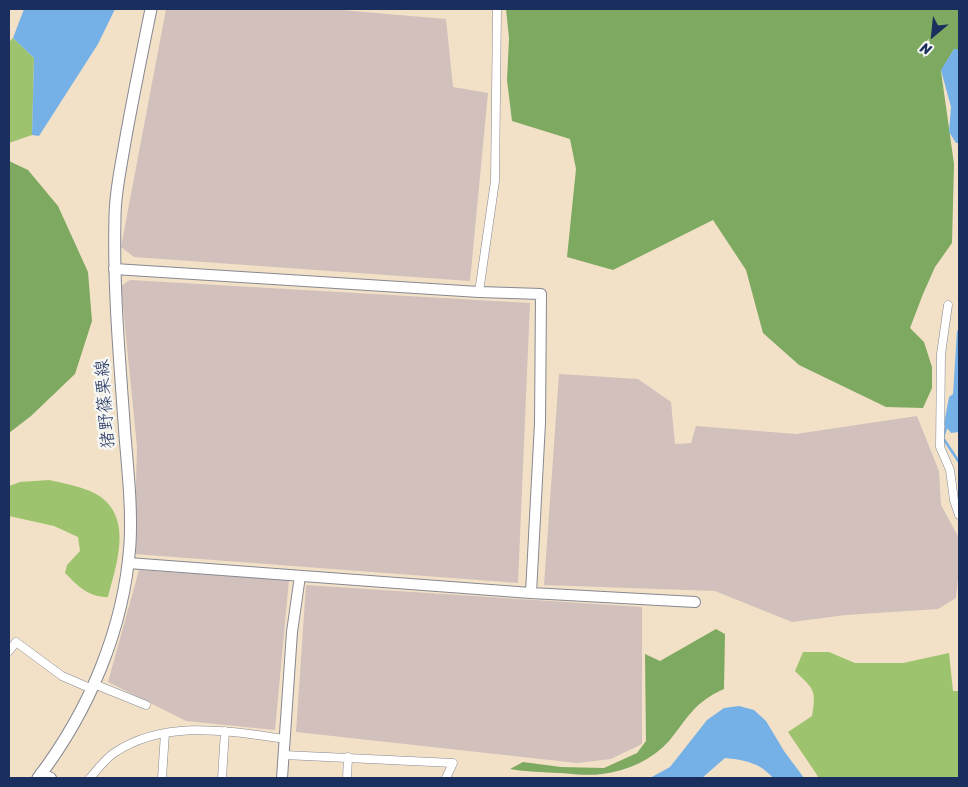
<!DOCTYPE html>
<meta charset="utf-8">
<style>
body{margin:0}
#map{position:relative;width:968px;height:787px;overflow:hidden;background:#f2e1c7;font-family:Sriracha,sans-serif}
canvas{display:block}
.frame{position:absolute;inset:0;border:10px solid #1b2f5e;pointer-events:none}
.north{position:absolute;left:908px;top:10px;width:50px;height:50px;-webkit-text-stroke:4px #f6f6f2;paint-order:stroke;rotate:208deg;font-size:14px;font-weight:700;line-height:20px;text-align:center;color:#1b2f5e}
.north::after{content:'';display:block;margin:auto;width:18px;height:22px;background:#1b2f5e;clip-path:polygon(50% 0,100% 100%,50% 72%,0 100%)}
</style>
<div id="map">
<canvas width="968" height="787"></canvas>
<div class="frame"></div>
<div class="north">N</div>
</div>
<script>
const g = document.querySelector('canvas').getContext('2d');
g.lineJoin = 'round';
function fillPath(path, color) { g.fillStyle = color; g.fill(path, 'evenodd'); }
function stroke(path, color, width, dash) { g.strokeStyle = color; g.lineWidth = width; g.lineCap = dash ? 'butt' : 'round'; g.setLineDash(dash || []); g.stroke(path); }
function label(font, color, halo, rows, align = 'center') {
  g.font = font + ' Sriracha,"Klee One",sans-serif'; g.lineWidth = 5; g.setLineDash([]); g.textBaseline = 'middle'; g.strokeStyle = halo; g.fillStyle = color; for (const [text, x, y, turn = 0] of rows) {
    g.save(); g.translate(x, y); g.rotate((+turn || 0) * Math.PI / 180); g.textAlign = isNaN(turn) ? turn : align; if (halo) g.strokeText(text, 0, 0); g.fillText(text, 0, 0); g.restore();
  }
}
const industrial = new Path2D(`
 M166 9H329L446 19 453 87 488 93 470 281 134 257 121 247Z
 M130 280 530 303 518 583 134 554 137 447 121 286Z
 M559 374 638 379 671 402 675 444 691 443 696 426 796 434 917 416 939 471 941 505 959 538V568L956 598 938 609 846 615 792 622 715 591 544 585Z
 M139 570 289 580 275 730 186 721 108 682Z
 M306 585 642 607V744L611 759 577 763 296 732Z`);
const green = new Path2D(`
 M13 38 34 58 32 135 9 143V42Z
 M49 480C63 483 77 486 90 491 135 511 118 560 108 597 88 597 79 587 65 573L67 565 80 551 78 537 54 526 9 516V486L20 482Z
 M803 652H829L855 663H903L949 653 953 691H959V778H819L788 732 812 716C817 689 813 689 795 671Z`);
const forest = new Path2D(`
 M506 9H959V49H954L941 71 954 164 952 243 935 267 923 294 910 328 924 342 932 367V388L923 408 886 407 799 365 763 333 746 270 713 220 613 270 567 257 576 169 570 139 512 121 507 80 509 38Z
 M9 161 28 170 58 206 88 272 92 321 75 374 31 416 9 433Z
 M716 629 725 634 724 689C694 702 688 718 669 741 652 760 627 771 602 774 588 776 573 774 560 773 543 772 526 772 510 769L523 762 561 767 604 768 637 753 646 741 645 654 660 661Z`);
const water = new Path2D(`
 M24 9H115L98 44 39 136 32 135 34 58 13 38Z
 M954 49H959V143H956L949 132 951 107 941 70Z
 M959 329V432L951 433 944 424 949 397 953 394 957 331Z
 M739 706 754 710 766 721 784 751 804 778H773C760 763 745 760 725 758L702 778H650L670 767 707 720 724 708Z`);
const stream = new Path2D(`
 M947 425 943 438 959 462`);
const minor = new Path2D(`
 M479 292 495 181 497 9
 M948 305 941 354 940 447 950 470 954 500 959 515
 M9 651 16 642 62 676 92 689
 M94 684 146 705
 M284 755 453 763 446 778
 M90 778C97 770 105 759 114 753 165 719 228 731 285 739
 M162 778 165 733
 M222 778 225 731
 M347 778 348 757`);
const tertiary = new Path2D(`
 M114 269 479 292 541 294 540 423 531 593
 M128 563 531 593 695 602
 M41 773 51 778
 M282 778 292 632 300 576`);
const secondary = new Path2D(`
 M38 778C89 711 124 629 130 544 132 508 128 472 125 436 120 363 113 290 115 217 115 192 121 167 125 142 133 97 142 53 151 9`);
const streetNames = [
 ["猪野篠栗線",106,404,-94]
];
fillPath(industrial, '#d1c0bc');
fillPath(green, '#9ec36e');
fillPath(forest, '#7ea961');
fillPath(water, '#75b0e6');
stroke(stream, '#75b0e6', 2.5);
stroke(minor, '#868892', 9);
stroke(tertiary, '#868892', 12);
stroke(secondary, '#868892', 13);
stroke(minor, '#fff', 8);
stroke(tertiary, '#fff', 10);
stroke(secondary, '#fff', 11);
label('18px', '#1b2f5e', '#f6f6f2', streetNames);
</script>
